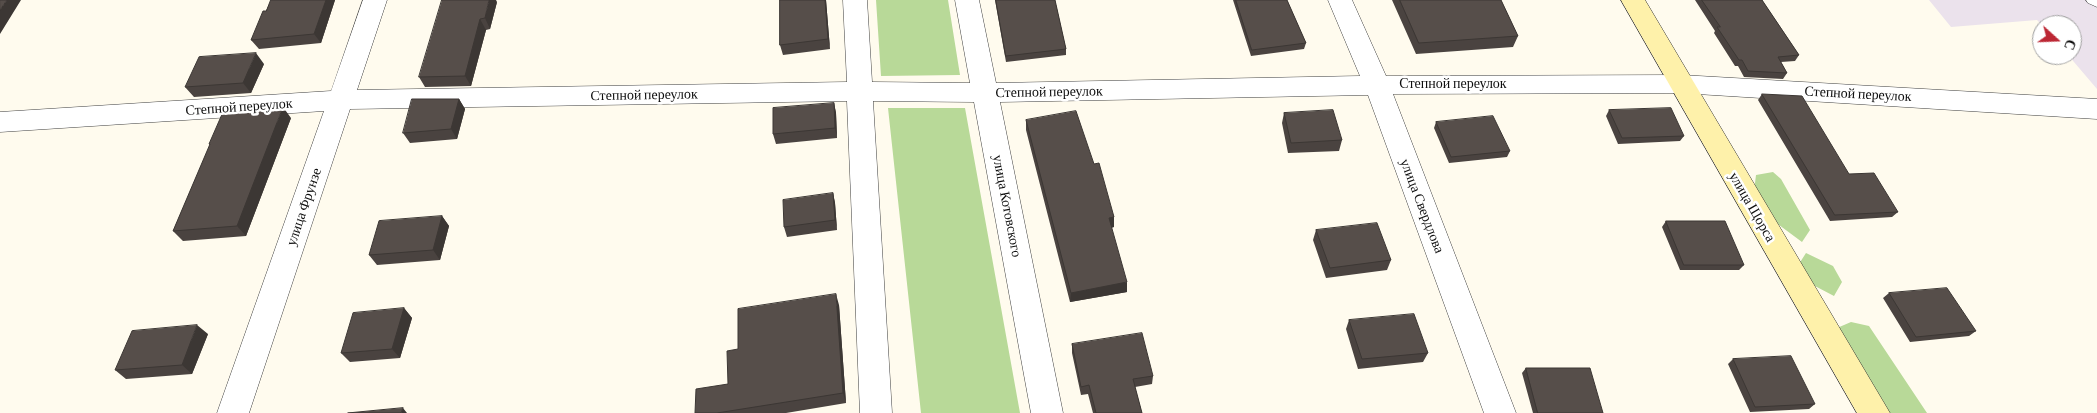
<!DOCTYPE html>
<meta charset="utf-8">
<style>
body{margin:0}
#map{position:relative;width:2097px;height:413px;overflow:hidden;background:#fffbee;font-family:"Crimson Pro",serif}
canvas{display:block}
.north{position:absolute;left:2032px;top:15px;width:50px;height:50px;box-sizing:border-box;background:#fff;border:1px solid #9f9f9f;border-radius:50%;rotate:110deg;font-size:14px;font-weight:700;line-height:20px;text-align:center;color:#0e0e0e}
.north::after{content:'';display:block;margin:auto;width:18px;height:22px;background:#bc2734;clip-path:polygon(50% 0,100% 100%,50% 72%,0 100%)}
</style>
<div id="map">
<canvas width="2097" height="413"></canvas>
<div class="north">С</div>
</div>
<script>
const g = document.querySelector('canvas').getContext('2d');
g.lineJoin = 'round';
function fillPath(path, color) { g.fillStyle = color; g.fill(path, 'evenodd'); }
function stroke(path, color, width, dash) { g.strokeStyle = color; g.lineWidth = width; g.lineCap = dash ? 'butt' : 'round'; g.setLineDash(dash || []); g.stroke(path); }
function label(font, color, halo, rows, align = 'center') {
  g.font = font + ' "Crimson Pro",serif'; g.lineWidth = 5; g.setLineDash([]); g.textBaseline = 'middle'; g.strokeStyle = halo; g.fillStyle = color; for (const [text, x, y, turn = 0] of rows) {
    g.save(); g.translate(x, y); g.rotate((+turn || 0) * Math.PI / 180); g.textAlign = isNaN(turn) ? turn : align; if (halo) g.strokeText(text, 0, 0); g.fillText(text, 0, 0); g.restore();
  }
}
const industrial = new Path2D(`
 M1929 0H2097V89L2068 55H2072V25H2042L2037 20 1951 27Z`);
const forest = new Path2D(`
 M876 0H948L960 75 881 76Z
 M888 108H965L1020 413H921Z
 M1773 172 1781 179 1810 230 1802 242 1775 222 1754 191 1756 175Z
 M1806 253 1833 266 1842 282 1834 296 1813 285 1797 267Z
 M1851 322 1869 326 1927 413H1889L1837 328Z`);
const lane = new Path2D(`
 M2086 0H2097V7L2088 3Z`);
const street = new Path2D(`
 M363 0H387L357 90 847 82 843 0H867L872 82 970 83 955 0H979L996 83 1360 76 1328 0H1352L1386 76 1681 75 2097 99V119L1681 93 1393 94 1516 413H1484L1368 95 1000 102 1063 413H1031L974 102 873 101 892 413H860L847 101 350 109 249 413H217L324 111 0 132V112L331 91Z`);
const secondary = new Path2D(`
 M1621 0H1645L1890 413H1857Z`);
const wall = new Path2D(`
 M271 0H335L321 43 259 49 251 40 266 11Z
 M826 0 830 49 783 55 780 45Z
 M995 0H1055L1066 49V55L1006 62Z
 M1233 0H1287L1306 43 1304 49 1251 56Z
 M1392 0H1501L1518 36 1513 47 1416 54Z
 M1695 0H1762L1799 55 1795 61 1781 62 1787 73 1783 79 1744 77 1738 66H1735L1714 33 1715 31Z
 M497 2 490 29 486 30 471 86 425 87 419 77Z
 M264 64 251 93 194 97 185 87Z
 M1762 94 1849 174 1898 212 1892 217 1830 221 1758 100Z
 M459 99 465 109 457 139 410 143 403 133Z
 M834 103 836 113 837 138 776 144 773 134Z
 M1609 110 1684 136 1680 141 1618 144 1606 116Z
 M1284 113 1342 140 1339 151 1288 153 1282 123Z
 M291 118 246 236 183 241 173 231 210 145 209 144Z
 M1026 120 1094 164 1114 217V227L1111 228 1127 292 1070 302 1026 130Z
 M1436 122 1510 151 1507 157 1449 163 1434 128Z
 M833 193 835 203 837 230 787 237 784 227Z
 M442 216 449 226 440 260 377 265 369 255Z
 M1666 221 1744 265 1739 270H1680L1662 227Z
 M1316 230 1391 260 1387 270 1326 278 1313 240Z
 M1889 293 1976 331 1969 336 1910 342 1883 298Z
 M839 305 846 403 786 413H695L728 384 738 349Z
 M404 308 412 318 400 358 350 362 341 353Z
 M1349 320 1428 353 1423 362 1358 369 1346 329Z
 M208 334 192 374 126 379 115 370Z
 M1072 344 1153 376 1152 384 1135 387 1142 413H1093L1088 394 1081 395 1072 353Z
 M1733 359 1815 404 1809 409 1750 412 1728 364Z
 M1526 368 1603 413H1533L1522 373Z`);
const shadedWall = new Path2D(`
 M7 0H21L0 34V10Z
 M326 0H335L321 43 314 34Z
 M489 0H496L497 2 490 29 485 18Z
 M825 0H826L830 49 828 39Z
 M480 19 486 30 471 86 465 76Z
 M256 53 264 64 251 93 243 83Z
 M459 99 465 109 457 139 451 129Z
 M834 103 836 113 837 138 835 128Z
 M283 107 291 118 246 236 237 226Z
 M833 193 835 203 837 230 835 220Z
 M442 216 449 226 440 260 433 250Z
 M1114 217V227L1108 228 1109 218Z
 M1127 282V292L1070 302 1071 293Z
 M836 294 839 305 846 403 843 393Z
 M404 308 412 318 400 358 392 349Z
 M197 325 208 334 192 374 182 365Z
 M403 408 407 413H401Z`);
const building = new Path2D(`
 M0 0H7L0 10Z
 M271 0H326L314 34 251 40 263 11H266Z
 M442 0H489L485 18 480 19 465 76 419 77Z
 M780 0H825L828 39 780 45Z
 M996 0H1055L1066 49 1006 56Z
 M1236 0H1287L1306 43 1252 50Z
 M1400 0H1501L1518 36 1419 43Z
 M1702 0H1762L1799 55 1778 57 1787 73 1748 71 1742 60H1739L1717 27H1720Z
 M256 53 243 83 185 87 199 57Z
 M1762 94 1802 96 1849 174 1874 173 1898 212 1835 215Z
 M412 99H459L451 129 403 133Z
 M834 103 835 128 773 134V108Z
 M283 107 237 226 173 231 210 144H209L223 112Z
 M1671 108 1684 136 1622 138 1609 110Z
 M1333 110 1342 140 1291 143 1284 113Z
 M1076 111 1094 164 1099 163 1114 217 1109 218 1127 282 1071 293 1026 120Z
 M1493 116 1510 151 1451 157 1436 122Z
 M833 193 835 220 784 227 783 200Z
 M442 216 433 250 369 255 379 221Z
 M1666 221H1725L1744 265H1684Z
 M1377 223 1391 260 1330 268 1316 230Z
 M1947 288 1976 331 1916 337 1889 293Z
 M836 294 843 393 717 413H695L696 389 728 384 727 351 738 349V309Z
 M404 308 392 349 341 353 353 313Z
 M1414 314 1428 353 1362 359 1349 320Z
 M197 325 182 365 115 370 132 331Z
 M1142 333 1153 376 1133 379 1142 413H1096L1089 385 1081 387 1072 344Z
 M1791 356 1815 404 1755 407 1733 359Z
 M1526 368H1590L1603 413H1538Z
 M403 408 401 413H348Z`);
const streetNames = [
 ["Степной переулок",1453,84],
 ["Степной переулок",1049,92,-1],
 ["Степной переулок",1858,94,3],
 ["Степной переулок",644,95,-1],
 ["Степной переулок",239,107,-4],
 ["улица Котовского",1007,206,79],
 ["улица Свердлова",1422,206,69],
 ["улица Фрунзе",304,207,-71],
 ["улица Щорса",1752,207,60]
];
fillPath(industrial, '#ebe2ec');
fillPath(forest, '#b8d998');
stroke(lane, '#414141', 1);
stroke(street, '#414141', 1);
stroke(secondary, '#303030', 1);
fillPath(lane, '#fff');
fillPath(street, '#fff');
fillPath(secondary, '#fef1aa');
fillPath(wall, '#4a4340');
fillPath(shadedWall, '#3c3734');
fillPath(building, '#564e4a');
stroke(building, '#3c3734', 1);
label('14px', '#0e0e0e', '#fff', streetNames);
</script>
